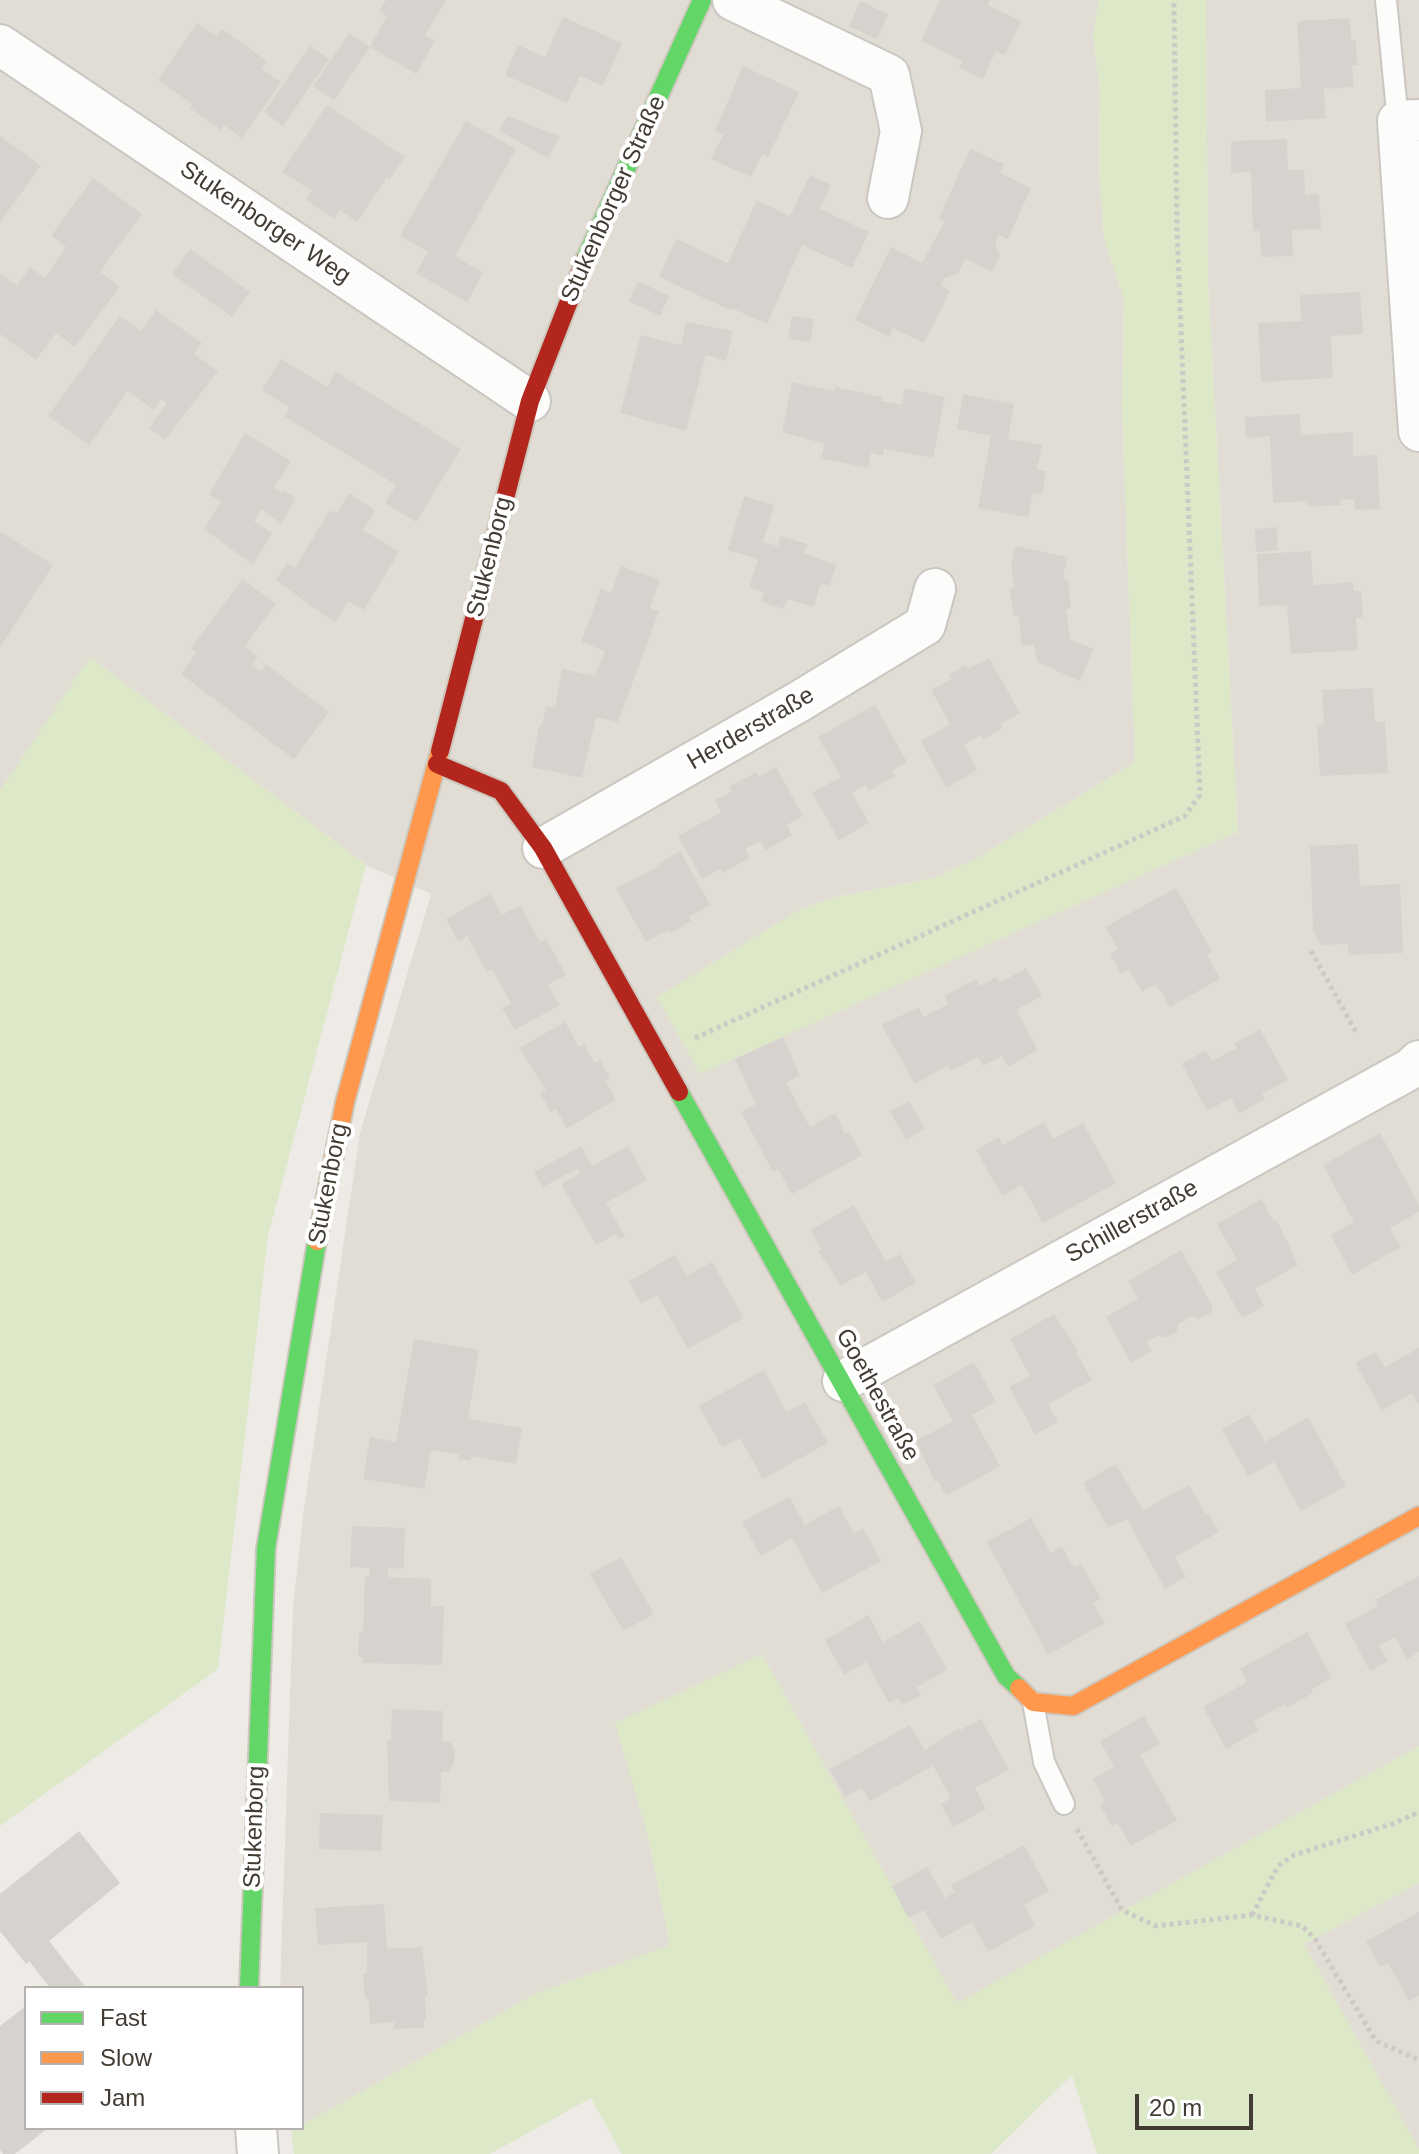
<!DOCTYPE html>
<meta charset="utf-8">
<style>
body{margin:0}
#map{position:relative;width:1419px;height:2154px;overflow:hidden;background:#eeebe7;font-family:Arial,sans-serif}
canvas{display:block}
.legend{position:absolute;left:24px;top:1986px;width:280px;height:144px;box-sizing:border-box;background:#fff;border:2px solid #b4b1ae;margin:0;padding:10px 14px;list-style:none;font-size:24px;color:#433c34}
.legend li{display:flex;align-items:center;gap:16px;height:40px}
.legend b{width:40px;border:2px solid #b4b1ae}
.scale{position:absolute;left:1135px;top:2094px;width:118px;height:36px;box-sizing:border-box;border:4px solid #433c34;border-top:0;padding-left:10px;font-size:24px;line-height:28px;white-space:nowrap;color:#433c34;-webkit-text-stroke:6px #fff;paint-order:stroke}
</style>
<div id="map">
<canvas width="1419" height="2154"></canvas>
<ul class="legend">
<li><b style="height:10px;background:#63d668"></b>Fast</li>
<li><b style="height:10px;background:#ff974d"></b>Slow</li>
<li><b style="height:10px;background:#b3261e"></b>Jam</li>
</ul>
<div class="scale">20 m</div>
</div>
<script>
const g = document.querySelector('canvas').getContext('2d');
g.lineJoin = 'round';
function fillPath(path, color) { g.fillStyle = color; g.fill(path, 'evenodd'); }
function stroke(path, color, width, dash) { g.strokeStyle = color; g.lineWidth = width; g.lineCap = dash ? 'butt' : 'round'; g.setLineDash(dash || []); g.stroke(path); }
function label(font, color, halo, rows, align = 'center') {
  g.font = font + ' Arial,sans-serif'; g.lineWidth = 8; g.setLineDash([]); g.textBaseline = 'middle'; g.strokeStyle = halo; g.fillStyle = color; for (const [text, x, y, turn = 0] of rows) {
    g.save(); g.translate(x, y); g.rotate((+turn || 0) * Math.PI / 180); g.textAlign = isNaN(turn) ? turn : align; if (halo) g.strokeText(text, 0, 0); g.fillText(text, 0, 0); g.restore();
  }
}
const residential = new Path2D(`
 M0 0H1099L1093 34 1100 92 1099 167 1104 239 1124 299 1122 406 1135 762 974 860 933 878 836 897 801 909 658 997 700 1073 1238 832 1208 281 1206 0H1419V1746L957 2004 762 1654 648 1837 670 1945 535 1994 302 2125V1988H280L293 1606 304 1508 360 1133 431 894 366 865 90 658 0 791Z
 M1419 1883V2150L1304 1944Z`);
const green = new Path2D(`
 M1099 0H1206L1208 281 1238 832 700 1074 657 997 801 909 836 897 933 878 974 860 1135 762 1122 406 1124 299 1104 239 1099 167 1100 92 1093 34Z
 M90 657 366 865 268 1236 218 1669 0 1826V791Z
 M762 1654 957 2003 1419 1746V1883L1304 1944 1419 2149V2154H1097L1072 2075 991 2154H622L591 2098 490 2154H294L291 2131 302 2128V2125L535 1994 670 1945 648 1837 615 1723Z`);
const building = new Path2D(`
 M386 0H446L425 35 435 41 416 74 370 47 334 100 313 86 349 33 370 47 387 16 379 11Z
 M940 0H990L987 5 1021 21 1005 55 996 51 983 79 959 68 963 61 921 41Z
 M860 1 888 14 877 39 849 26Z
 M563 17 622 43 603 86 580 76 567 103 505 75 518 45 545 57Z
 M1350 18 1351 40H1356L1357 65H1352L1354 87 1324 89 1326 118 1266 122 1265 90 1301 88 1297 21Z
 M197 23 216 36 222 29 267 61 262 69 281 82 242 138 224 125 221 130 190 108 192 104 158 80Z
 M310 46 329 59 283 126 264 112Z
 M743 66 799 92 768 157 762 154 751 177 711 159 723 135 715 131Z
 M327 105 405 157 390 179 387 177 357 222 340 210 334 219 306 200 312 191 282 172Z
 M507 116 560 136 548 158 499 131Z
 M466 121 516 149 455 256 483 273 467 302 416 273 428 252 400 236Z
 M0 136 41 166 0 222Z
 M1287 139 1288 170H1304L1305 195 1319 194 1321 229 1292 230 1293 256 1261 257 1260 231H1253L1251 172 1231 173V141Z
 M970 149 1004 164 1000 173 1031 188 1008 239 999 235 995 243 1000 256 992 272 965 259 958 273 945 278 941 286 950 291 924 343 893 328 889 337 855 320 891 247 922 263 945 221 939 218Z
 M810 175 831 185 820 209 869 232 852 268 802 245 767 324 731 308 730 310 659 277 676 239 728 263 757 200 790 216Z
 M93 178 142 214 100 272 120 286 75 347 56 333 36 360 0 334V273L17 285 30 267 45 278 66 247 51 236Z
 M190 249 250 292 232 317 172 274Z
 M638 281 669 296 660 316 629 301Z
 M1360 292 1363 334 1331 336 1333 378 1261 382 1258 323 1301 321 1300 295Z
 M156 310 202 343 194 354 218 371 165 440 149 428 167 403 161 399 154 410 128 391 89 445 48 416 120 316 141 331Z
 M792 316 814 319 810 342 788 339Z
 M686 322 733 331 726 361 706 355 686 431 620 413 641 335 681 345Z
 M281 359 327 387 336 372 461 449 416 522 385 503 396 485 284 416 290 408 262 390Z
 M792 382 834 391 835 387 882 397 881 401 902 405 905 388 945 397 933 458 884 449 883 456 871 453 868 468 821 458 825 444 782 432Z
 M963 394 1014 404 1008 439 1042 445 1037 469 1046 471 1042 495 1033 493 1028 517 978 508 991 436 957 429Z
 M1300 414 1301 435 1353 432V456L1377 455 1380 509 1355 510 1354 499 1340 500 1341 505 1308 507 1307 501 1273 503 1270 436 1246 438 1245 417Z
 M245 433 291 461 274 488 281 492 283 490 296 498 281 524 262 509 254 521 272 533 253 565 204 529 221 502 209 494Z
 M349 493 375 510 363 530 399 552 364 610 348 601 335 623 276 580 287 563 295 568 330 510 336 514Z
 M744 496 774 505 763 542 778 546 780 536 807 544 804 553 836 565 830 586 821 583 814 607 787 599 784 609 761 602 764 592 749 588 758 559 728 550Z
 M1277 527 1278 550 1256 552 1255 529Z
 M0 531 53 565 0 648Z
 M1015 546 1068 557 1063 577 1064 580H1068L1071 609H1066L1070 639 1093 649 1080 681 1037 662 1034 644 1022 646 1018 615 1014 616 1009 588 1014 587 1011 566Z
 M1311 551 1313 585 1353 582 1354 591H1361L1363 617 1356 618 1358 650 1291 654 1287 605 1259 606 1257 554Z
 M621 566 660 580 650 608 659 611 618 722 596 717 582 778 532 767 539 725 542 726 546 706 555 708 562 669 595 676 605 651 581 642 601 589 611 593Z
 M242 579 276 604 245 646 258 656 252 665 260 671 266 664 329 712 294 759 181 674 197 652 191 648Z
 M989 658 1020 713 1001 724 1003 728 983 740 981 735 964 745 977 770 946 788 921 741 950 724 931 690 951 679 949 675 966 665 968 669Z
 M1373 688 1375 722H1385L1388 773 1320 776 1317 725H1324L1322 690Z
 M875 705 907 762 891 771 895 776 869 791 866 785 852 793 869 823 839 840 812 793 841 777 818 737Z
 M776 767 803 816 787 825 792 835 766 850 760 841 745 849 750 858 723 873 721 869 702 879 678 836 721 812 715 800 732 791 729 787 756 772 758 777Z
 M1358 844 1360 886 1400 884 1403 953 1348 955V944L1321 945 1313 930 1310 846Z
 M680 851 710 905 689 917 691 921 670 933 668 930 646 942 616 888 660 866 659 863Z
 M1176 888 1212 952 1207 955 1220 979 1170 1007 1156 984 1142 992 1129 970 1121 974 1110 954 1118 949 1105 927Z
 M490 894 502 915 520 905 540 942 546 939 566 975 548 985 560 1005 515 1030 502 1008 511 1003 492 969 487 972 467 936 458 941 446 919Z
 M1026 968 1042 996 1016 1010 1038 1050 1008 1067 1002 1056 983 1066 978 1057 951 1071 948 1065 915 1084 881 1024 919 1008 924 1017 948 1004 944 996 976 979 980 986 997 977 1000 983Z
 M565 1022 579 1047 584 1044 595 1063 600 1060 610 1078 605 1081 616 1100 567 1128 556 1109 551 1112 540 1093 546 1090 519 1048Z
 M1260 1029 1288 1080 1262 1094 1265 1099 1239 1114 1231 1098 1207 1111 1182 1064 1206 1050 1212 1061 1237 1048 1234 1044Z
 M783 1037 800 1076 786 1083 810 1127 835 1113 845 1134 849 1132 862 1155 792 1194 778 1169 773 1172 741 1112 756 1104 735 1059Z
 M909 1101 925 1129 906 1140 890 1111Z
 M1044 1122 1053 1139 1083 1123 1116 1183 1043 1223 1022 1185 1002 1196 976 1150 999 1137 1003 1145Z
 M1380 1133 1419 1205V1212L1390 1228 1401 1247 1352 1275 1331 1235 1354 1222 1323 1165Z
 M581 1146 592 1166 628 1146 647 1180 606 1203 625 1236 619 1239 616 1234 596 1245 561 1184 580 1173 578 1168 543 1187 534 1172Z
 M1261 1199 1274 1221 1277 1220 1298 1265 1255 1289 1264 1306 1242 1318 1216 1272 1237 1260 1217 1224Z
 M854 1205 886 1262 900 1254 916 1283 882 1302 866 1272 841 1285 818 1251 821 1249 810 1230Z
 M1181 1250 1212 1305V1312L1199 1319 1192 1316 1178 1324 1177 1332 1165 1338 1158 1335 1147 1342 1152 1351 1131 1363 1106 1317 1138 1299 1128 1281Z
 M675 1255 687 1276 712 1262 744 1318 688 1349 657 1295 641 1304 629 1281Z
 M1054 1314 1078 1351 1076 1352 1092 1380 1048 1404 1058 1422 1035 1434 1009 1387 1030 1376 1010 1339Z
 M414 1339 479 1350 468 1419 522 1428 516 1464 471 1456V1461L458 1459 459 1454 431 1450 424 1489 363 1479 370 1437 396 1442Z
 M1419 1348V1406L1412 1393 1382 1410 1355 1363 1376 1352 1385 1367Z
 M974 1362 996 1402 972 1415 1000 1466 946 1496 938 1481 935 1482 916 1441 953 1421 933 1385Z
 M764 1370 786 1412 805 1402 828 1443 763 1479 740 1438 722 1448 699 1406Z
 M1249 1414 1265 1442 1308 1417 1346 1486 1301 1511 1274 1462 1248 1476 1222 1429Z
 M1116 1464 1143 1510 1189 1485 1206 1515 1208 1513 1219 1532 1175 1557 1186 1577 1165 1589 1127 1519 1108 1528 1083 1483Z
 M789 1497 805 1525 839 1506 854 1533 863 1528 881 1561 822 1593 792 1538 761 1556 742 1522Z
 M1031 1518 1051 1553 1062 1547 1074 1568 1081 1564 1101 1598 1093 1603 1105 1623 1048 1655 987 1542Z
 M352 1526 405 1528 404 1569 388 1568V1577L431 1579V1606H444L442 1665 362 1663V1658L358 1654 359 1634 363 1631 365 1576H369L370 1568 350 1567Z
 M621 1557 654 1614 623 1631 590 1574Z
 M1419 1576V1652L1407 1659 1395 1637 1379 1646 1388 1661 1370 1671 1345 1624 1378 1606 1375 1600Z
 M868 1615 883 1642 920 1621 947 1670 917 1687 921 1695 902 1705 898 1698 889 1703 866 1662 844 1675 825 1640Z
 M1307 1632 1332 1678 1311 1690 1313 1693 1287 1708 1285 1704 1254 1721 1258 1731 1226 1749 1203 1707 1247 1682 1240 1669Z
 M392 1709 443 1711 442 1742H450L455 1751 454 1763 449 1772H441L440 1803 389 1801 387 1740H391Z
 M1144 1716 1160 1744 1140 1755 1177 1820 1131 1846 1117 1823 1112 1826 1100 1805 1105 1802 1093 1779 1114 1767 1100 1741Z
 M981 1719 1009 1770 975 1788 986 1809 953 1827 941 1804 951 1798 933 1766 870 1801 862 1788 845 1797 830 1769 910 1725 925 1750 959 1728 960 1730Z
 M320 1813 383 1815 381 1851 319 1849Z
 M79 1831 120 1883 49 1941 86 1988H50L29 1961 26 1964 0 1931V1894Z
 M1024 1845 1049 1891 1024 1905 1035 1926 988 1952 972 1922 941 1939 924 1910 908 1918 892 1887 927 1867 945 1898 955 1892 951 1885Z
 M384 1904 387 1949 422 1947 428 1995H425L426 2021H423L424 2028 394 2029V2022L370 2024 369 1999H365L363 1974H367V1942L318 1945 315 1908Z
 M1419 1912V1996L1409 2001 1388 1963 1380 1967 1366 1941Z
 M26 2006V2128H48L15 2154H3L0 2150V2026Z`);
const path = new Path2D(`
 M1311 951 1357 1034
 M695 1038 1185 816 1200 795 1177 232 1174 0
 M1077 1829 1122 1910 1156 1926 1252 1915 1302 1926 1315 1939 1376 2041 1419 2060
 M1252 1915 1278 1866 1294 1855 1392 1824 1419 1812`);
const lane = new Path2D(`
 M1386 0 1398 121
 M1033 1702 1044 1762 1064 1804`);
const street = new Path2D(`
 M733 0 889 75 901 131 888 198
 M0 45 530 401
 M1419 120 1398 121 1419 431
 M543 848 800 701 925 625 935 589
 M843 1381 1412 1068 1419 1061
 M256 2128 258 2154`);
const fast = new Path2D(`
 M585 260 702 0
 M679 1092 1006 1676 1019 1688
 M249 1988 266 1548 317 1241`);
const slow = new Path2D(`
 M317 1241 345 1102 440 751
 M1019 1688 1033 1702 1073 1706 1419 1516`);
const jam = new Path2D(`
 M440 751 530 401 585 260
 M437 764 501 791 543 848 679 1092`);
const streetNames = [
 ["Stukenborger Straße",614,199,-66],
 ["Stukenborger Weg",265,223,34],
 ["Stukenborg",490,557,-76],
 ["Herderstraße",751,729,-30],
 ["Stukenborg",329,1184,-79],
 ["Schillerstraße",1132,1222,-29],
 ["Goethestraße",877,1395,61],
 ["Stukenborg",255,1827,-88]
];
fillPath(residential, '#e2ddd4');
fillPath(green, '#dce8c7');
fillPath(building, '#d6d2ce');
stroke(lane, '#cac7c3', 24);
stroke(street, '#cac7c3', 44);
stroke(fast, '#cdc8be', 22);
stroke(slow, '#cdc8be', 22);
stroke(jam, '#cdc8be', 22);
stroke(path, '#cccac6', 5, [4, 4]);
stroke(lane, '#fcfcfb', 20);
stroke(street, '#fcfcfb', 40);
stroke(fast, '#63d668', 18);
stroke(slow, '#ff974d', 18);
stroke(jam, '#b3261e', 18);
label('24px', '#433c34', '#fff', streetNames);
</script>
